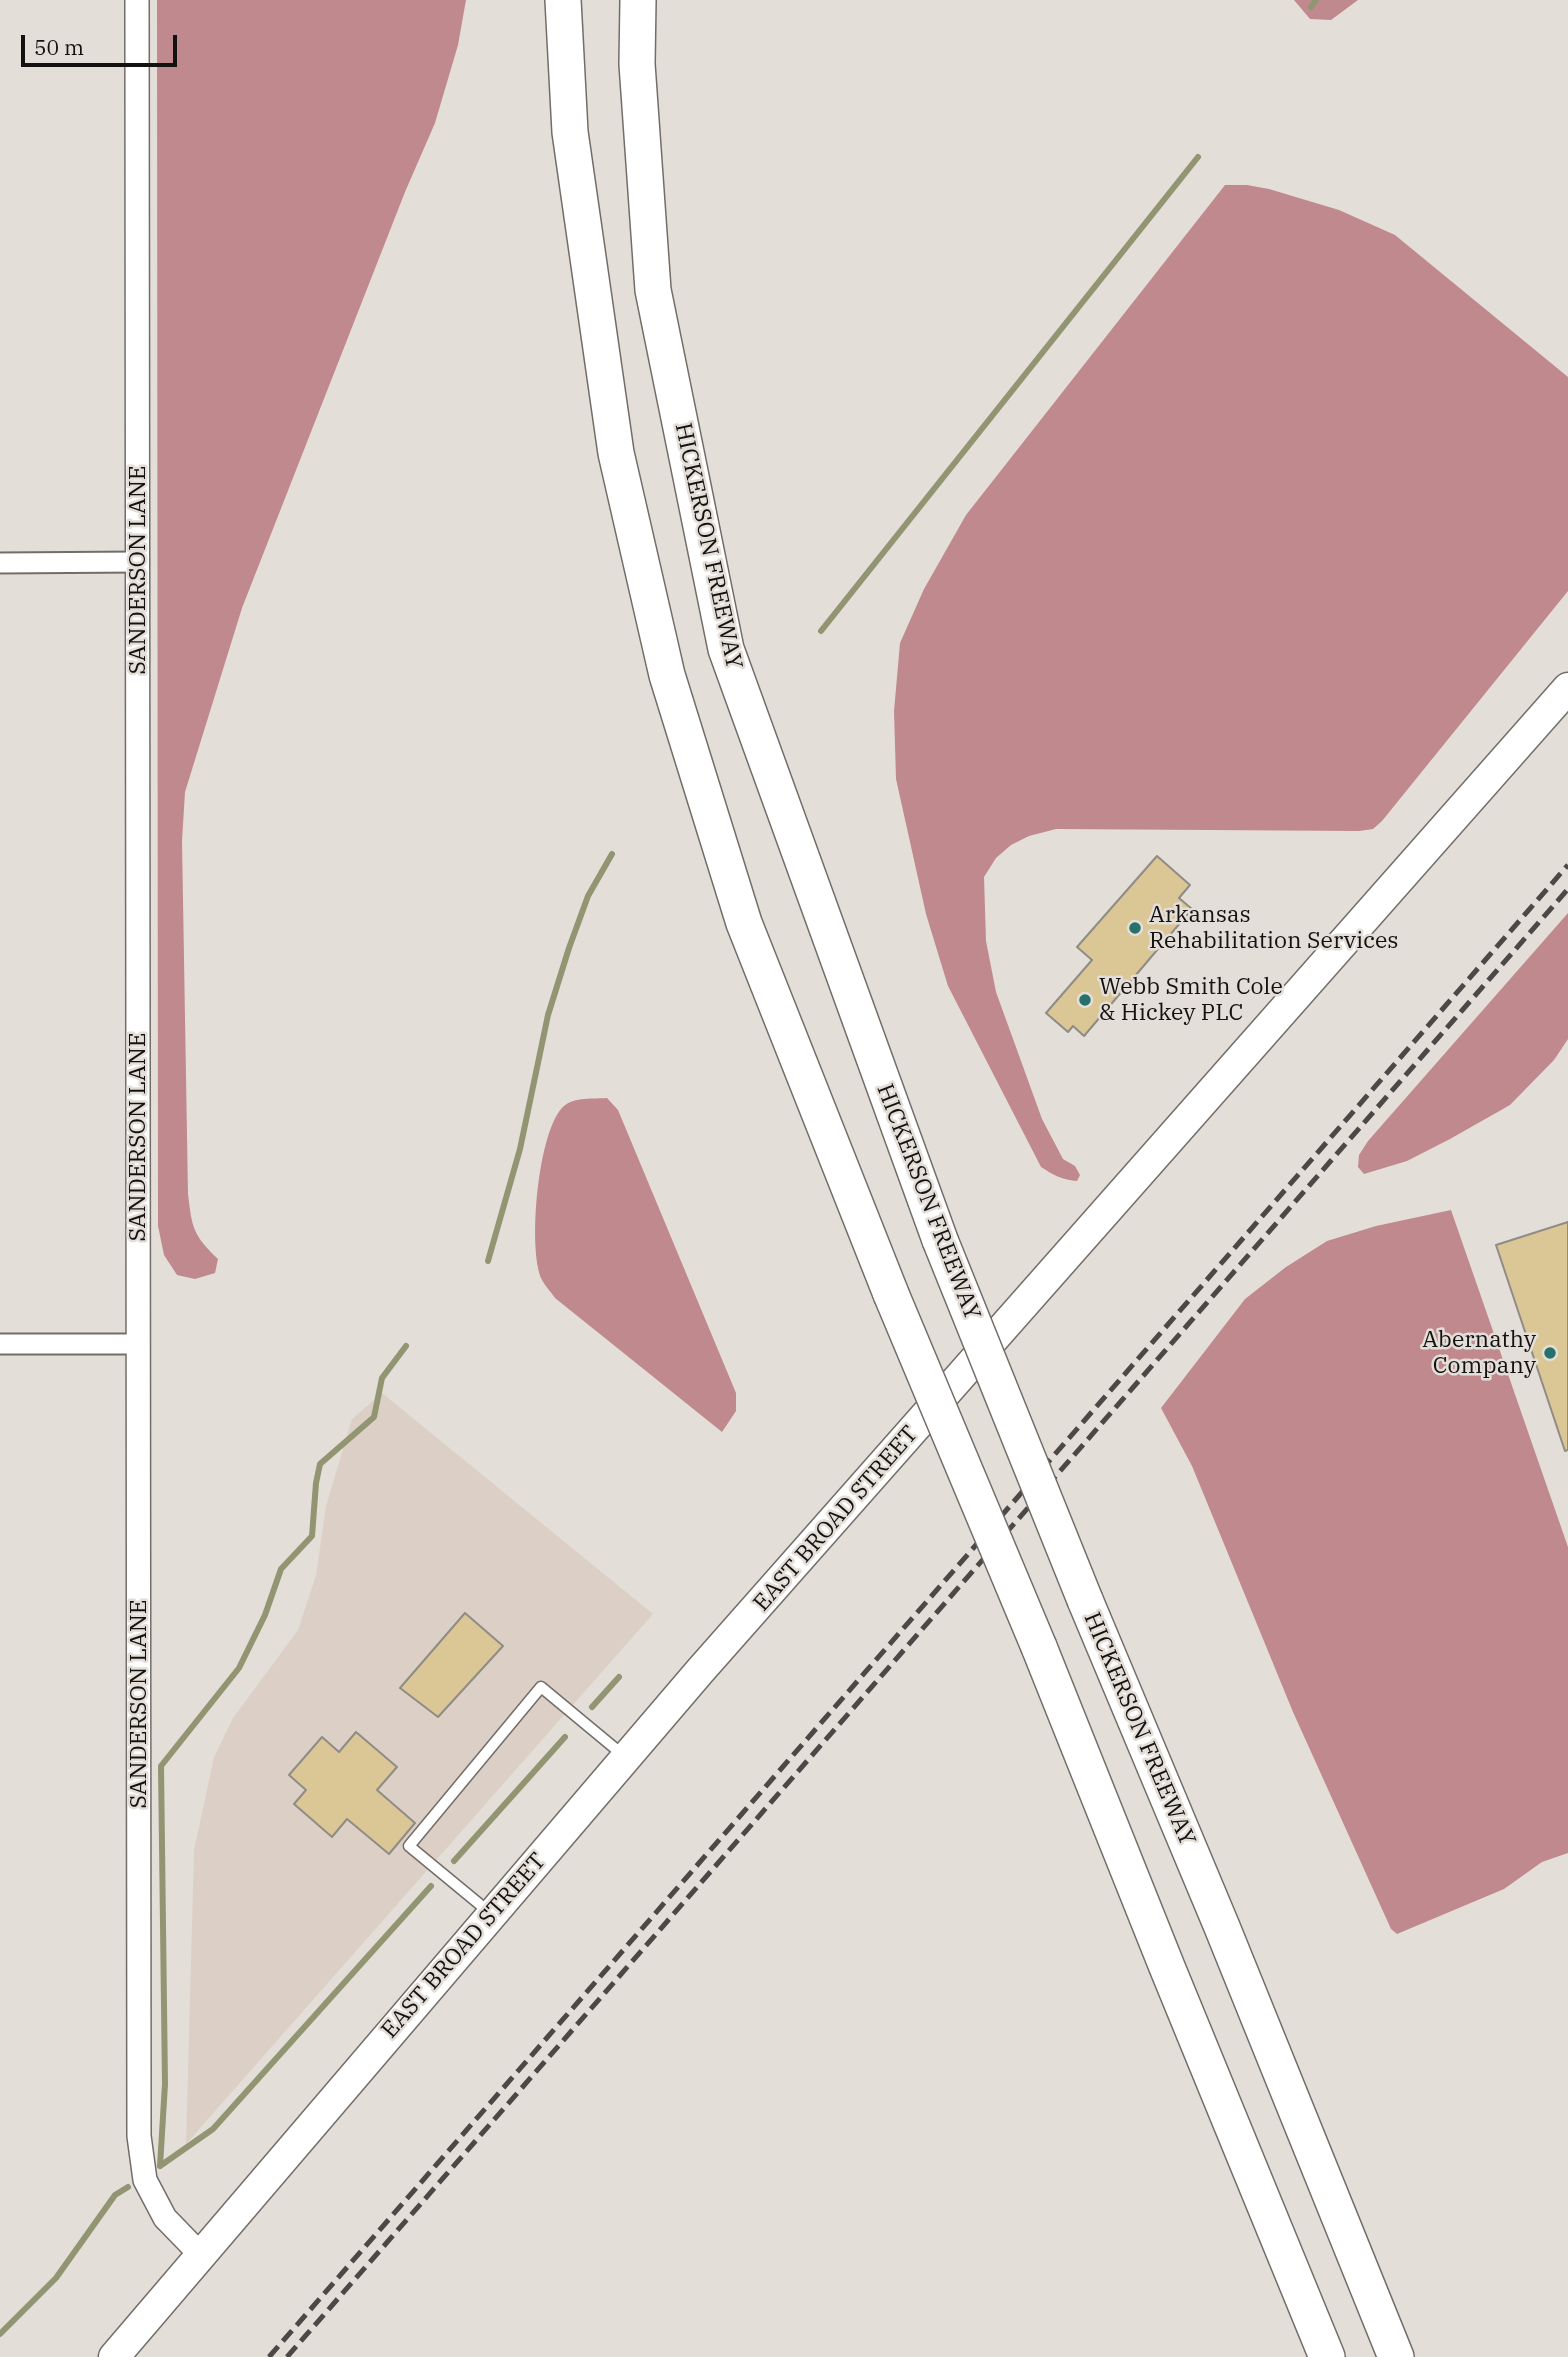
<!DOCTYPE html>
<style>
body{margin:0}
#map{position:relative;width:1568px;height:2357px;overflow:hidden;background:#e4ded9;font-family:"IBM Plex Serif",serif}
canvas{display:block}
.scale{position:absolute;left:21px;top:35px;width:156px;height:32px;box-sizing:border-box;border:4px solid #141210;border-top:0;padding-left:9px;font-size:21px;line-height:24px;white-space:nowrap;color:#141210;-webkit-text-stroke:5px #e4ded9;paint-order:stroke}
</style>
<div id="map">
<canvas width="1568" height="2357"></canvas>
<div class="scale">50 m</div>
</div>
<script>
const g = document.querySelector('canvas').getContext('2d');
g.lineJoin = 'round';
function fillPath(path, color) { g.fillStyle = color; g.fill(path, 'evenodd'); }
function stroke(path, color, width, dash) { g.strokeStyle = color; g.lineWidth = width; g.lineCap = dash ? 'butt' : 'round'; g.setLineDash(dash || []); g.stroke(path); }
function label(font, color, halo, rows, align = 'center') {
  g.font = font + ' "IBM Plex Serif",serif'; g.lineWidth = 5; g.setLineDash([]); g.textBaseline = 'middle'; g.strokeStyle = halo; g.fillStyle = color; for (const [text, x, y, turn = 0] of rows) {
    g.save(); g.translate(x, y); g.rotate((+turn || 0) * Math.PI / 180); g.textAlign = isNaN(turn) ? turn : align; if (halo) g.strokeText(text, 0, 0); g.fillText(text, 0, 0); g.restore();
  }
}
const built = new Path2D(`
 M382 1393 653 1614 186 2144 194 1850 214 1757 233 1718 298 1630 316 1575 326 1506 352 1419Z`);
const forest = new Path2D(`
 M157 0H466L458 45 435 123 405 192 242 608 185 792 182 841 188 1194C192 1228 193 1235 218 1259L215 1273 195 1279 177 1275 164 1255 158 1226Z
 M1294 0H1358L1331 20 1310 19Z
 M1225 185H1247L1269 189 1339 210 1395 235 1568 377V591L1382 821 1373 829 1359 831 1056 829 1029 836 1011 845 996 858 984 877 986 941 996 992 1042 1119 1063 1159 1075 1166 1080 1175 1077 1181C1063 1180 1053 1175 1041 1167L948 986 926 914 896 779 894 711 900 643 924 589 966 515Z
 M1568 913V1039L1554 1060 1510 1105 1450 1139 1407 1161 1364 1174 1358 1167 1359 1155 1368 1141Z
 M607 1098 618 1110 736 1393V1411L722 1432 555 1298C551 1292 545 1286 542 1280 527 1250 538 1128 564 1106 574 1097 594 1099 607 1098Z
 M1451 1210 1568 1547V1853L1542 1862 1504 1889 1397 1934 1391 1929 1293 1712 1192 1466 1161 1408 1245 1299 1286 1267 1327 1241 1376 1226Z`);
const stream = new Path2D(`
 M1311 7 1316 0
 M821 631 1198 157
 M488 1261 520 1149 548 1015 569 948 588 896 612 854
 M592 1707 619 1677
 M454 1861 565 1737
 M160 2166 165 2084 161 1766 239 1668 265 1615 281 1569 312 1536 316 1483 320 1464 374 1417 382 1378 406 1346
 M160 2166 213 2129 431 1886
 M0 2334 56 2278 115 2195 128 2187`);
const building = new Path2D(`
 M1157 856 1190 885 1179 898 1192 909 1084 1036 1073 1026 1068 1032 1046 1013 1092 960 1077 947Z
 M1568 1222V1450L1565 1451 1496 1245Z
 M465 1613 503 1646 438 1717 400 1688Z
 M356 1732 397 1767 377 1790 415 1823 389 1854 347 1819 332 1837 294 1804 306 1790 289 1775 322 1737 339 1752Z`);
const service = new Path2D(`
 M489 1912 409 1846 541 1687 623 1755`);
const minor = new Path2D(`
 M0 563 138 562
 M0 1344H138`);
const tertiary = new Path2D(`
 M137 0 139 2136 145 2180 165 2218 200 2254`);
const primary = new Path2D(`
 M114 2357 700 1671 1568 688`);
const motorway = new Path2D(`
 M563 0 570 132 616 453 667 675 744 923 891 1294
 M638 0 637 64 653 290 726 649 940 1240
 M1085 1600 1222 1927 1396 2357
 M1039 1647 1167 1967 1327 2357`);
const rail = new Path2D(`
 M269 2357 1568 865
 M287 2357 1568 889`);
const motorwayBridge = new Path2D(`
 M940 1240 1085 1600
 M891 1294 1039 1647`);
const markers = [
 [1135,928,7,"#27706b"],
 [1085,1000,7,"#27706b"],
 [1550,1353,7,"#27706b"]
];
const streetNames = [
 ["HICKERSON FREEWAY",708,546,78],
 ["SANDERSON LANE",138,570,-90],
 ["SANDERSON LANE",138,1137,-90],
 ["HICKERSON FREEWAY",928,1202,69],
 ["EAST BROAD STREET",836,1519,-49],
 ["SANDERSON LANE",139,1704,-90],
 ["HICKERSON FREEWAY",1139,1729,67],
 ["EAST BROAD STREET",464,1946,-49]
];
const poiNames = [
 ["Arkansas",1149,915],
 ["Rehabilitation Services",1149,941],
 ["Webb Smith Cole",1099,987],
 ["& Hickey PLC",1099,1013],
 ["Abernathy",1536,1340,"right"],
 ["Company",1536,1366,"right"]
];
fillPath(built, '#dcd0c6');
fillPath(forest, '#c0898e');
stroke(stream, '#929571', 6);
fillPath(building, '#dbc696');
stroke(building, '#8f8c86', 2);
stroke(service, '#736d69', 13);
stroke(minor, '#736d69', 23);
stroke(tertiary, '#736d69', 26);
stroke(primary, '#736d69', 33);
stroke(motorway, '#736d69', 38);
stroke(service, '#fff', 10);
stroke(minor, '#fff', 19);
stroke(tertiary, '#fff', 23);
stroke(primary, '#fff', 30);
stroke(motorway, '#fff', 35);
stroke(rail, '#4b4846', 5, [14, 7]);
stroke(motorwayBridge, '#736d69', 38, []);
stroke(motorwayBridge, '#fff', 35);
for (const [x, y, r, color] of markers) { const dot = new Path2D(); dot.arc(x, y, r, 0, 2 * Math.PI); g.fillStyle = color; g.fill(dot); stroke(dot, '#e4ded9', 2.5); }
label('23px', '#141210', '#e4ded9', streetNames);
label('23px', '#141210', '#e4ded9', poiNames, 'left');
</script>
